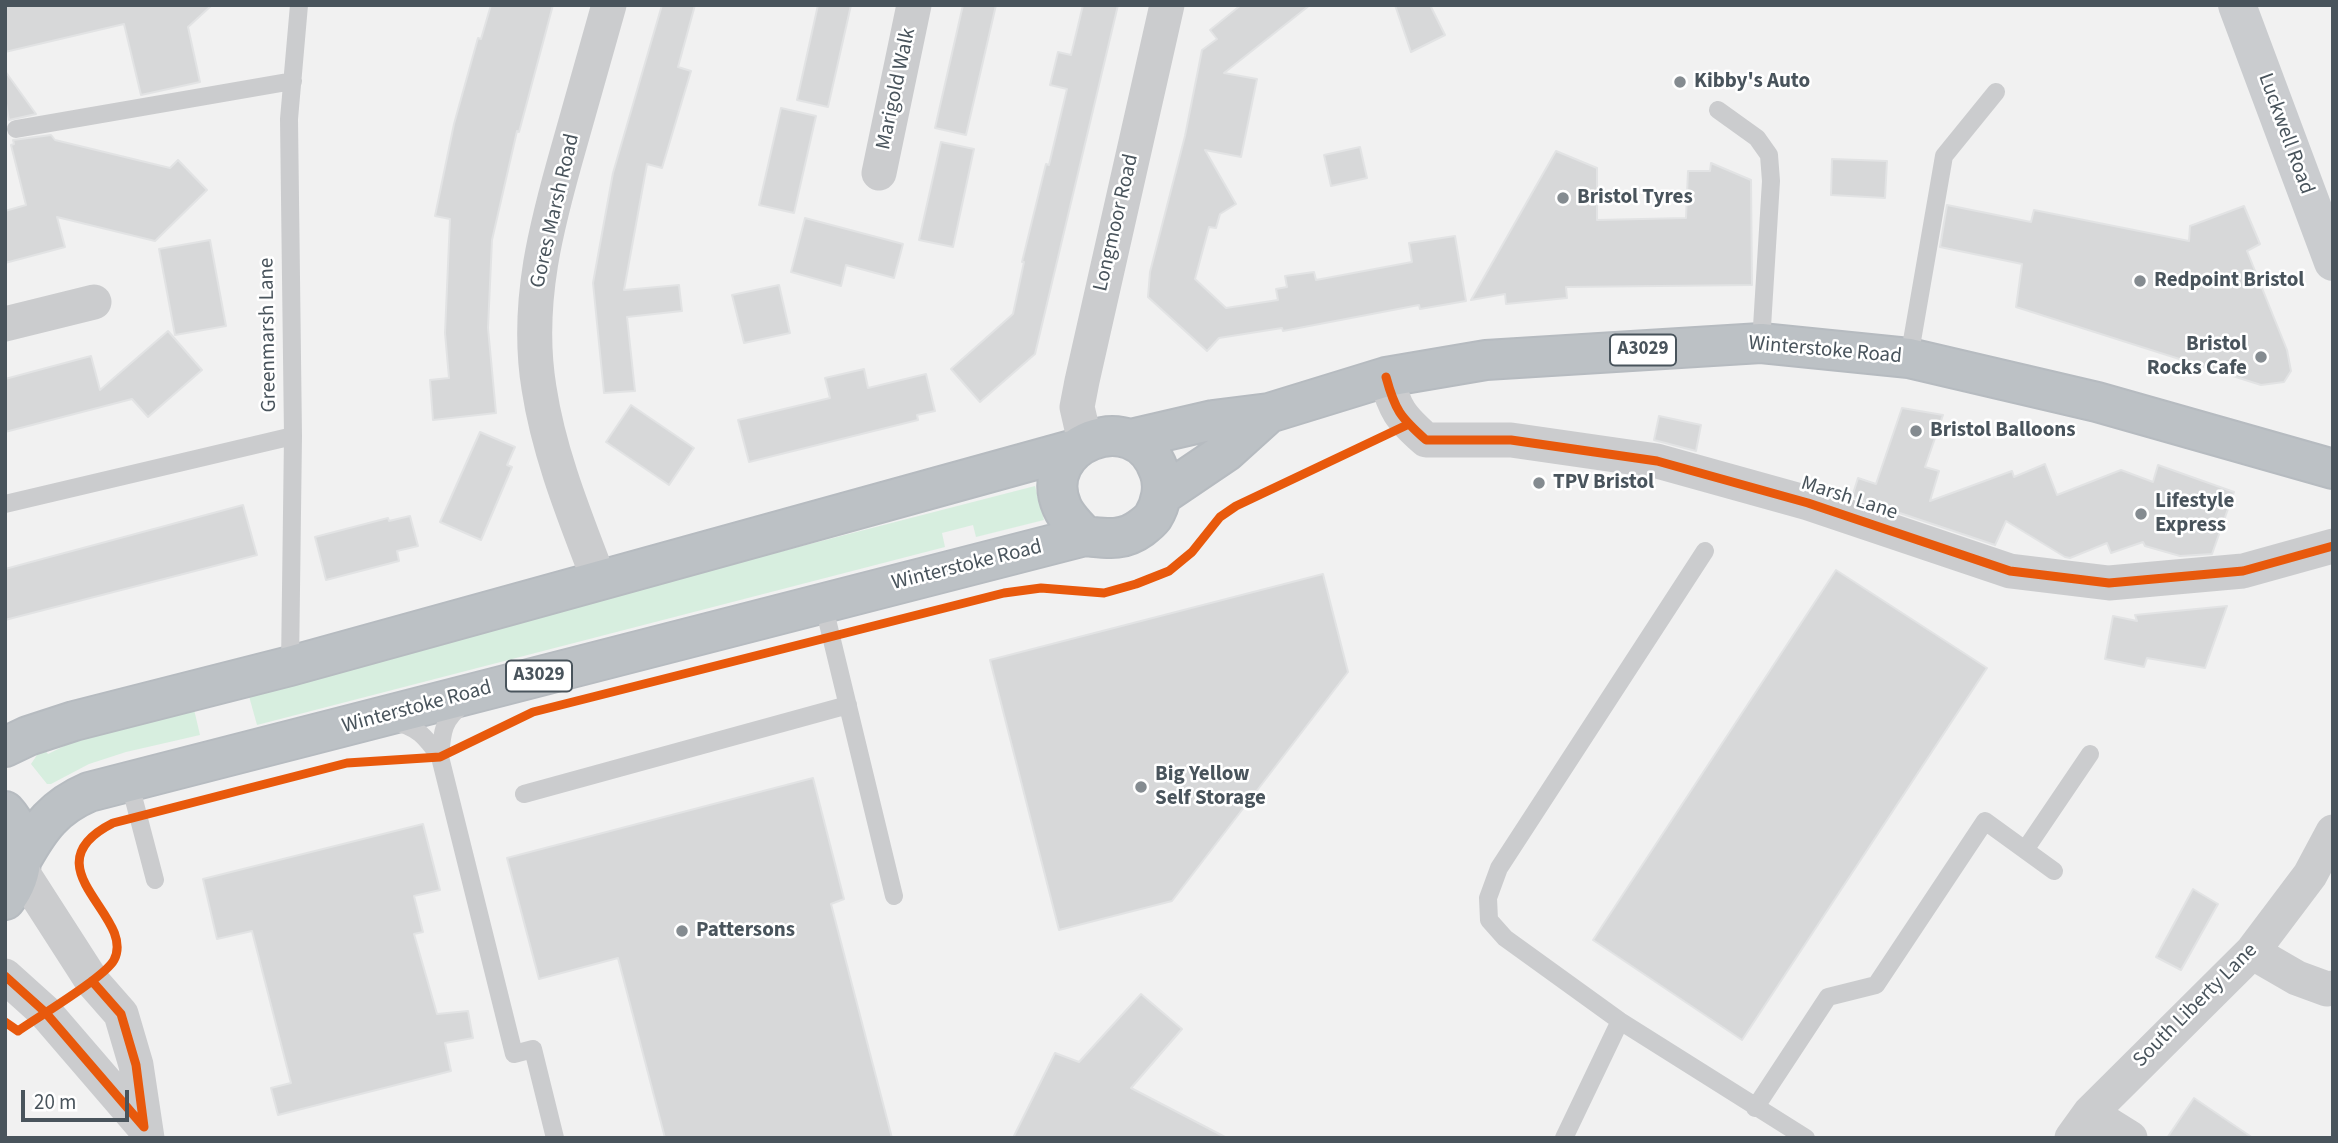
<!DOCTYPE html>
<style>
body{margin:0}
#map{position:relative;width:2338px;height:1143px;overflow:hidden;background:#f1f1f1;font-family:"Source Sans 3",sans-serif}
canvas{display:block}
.frame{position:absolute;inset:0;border:7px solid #49545c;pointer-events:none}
.scale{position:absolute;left:21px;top:1090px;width:108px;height:32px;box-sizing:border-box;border:4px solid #49545c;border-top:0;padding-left:9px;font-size:21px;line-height:24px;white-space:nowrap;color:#49545c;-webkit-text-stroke:5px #fff;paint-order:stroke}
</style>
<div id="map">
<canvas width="2338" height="1143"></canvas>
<div class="frame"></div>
<div class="scale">20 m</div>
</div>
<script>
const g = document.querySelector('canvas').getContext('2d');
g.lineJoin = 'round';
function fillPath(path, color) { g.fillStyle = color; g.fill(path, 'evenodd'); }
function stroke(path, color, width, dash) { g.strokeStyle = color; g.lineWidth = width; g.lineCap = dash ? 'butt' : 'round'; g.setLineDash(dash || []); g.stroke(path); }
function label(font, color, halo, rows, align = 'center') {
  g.font = font + ' "Source Sans 3",sans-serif'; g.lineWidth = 5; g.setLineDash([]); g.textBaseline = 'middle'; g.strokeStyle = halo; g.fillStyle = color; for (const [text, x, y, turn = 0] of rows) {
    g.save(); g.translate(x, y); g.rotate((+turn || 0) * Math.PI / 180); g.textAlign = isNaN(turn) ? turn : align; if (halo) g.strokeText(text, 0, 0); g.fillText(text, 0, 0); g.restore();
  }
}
const green = new Path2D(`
 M1035 486 1044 520 976 537 973 525 942 533 945 547 257 725 247 689Z
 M193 705 200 735 126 752 89 764 51 784H47L31 764 37 755 45 750 48 754 66 745 65 740Z`);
const building = new Path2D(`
 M5 5H212L188 27 200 82 141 95 124 24 5 52Z
 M491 5H553L519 132 517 131 492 240 488 328 496 413 433 420 430 380 449 378 445 333 450 219 435 216 454 124 478 38 481 39Z
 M662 5H695L678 67 691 71 662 168 647 164 624 290 679 285 682 311 627 317 635 391 604 393 593 283 613 173Z
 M818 5H851L828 107 797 100Z
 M963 5H996L966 135 935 128Z
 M1083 5H1118L1035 354 980 402 951 369 1013 314 1024 262H1022L1046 164 1049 165 1067 89 1050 85 1058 52 1071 55Z
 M1241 5H1310L1224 73 1257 79 1241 157 1205 150 1236 204 1220 214 1216 228 1209 227 1195 279 1226 308 1278 300 1276 289 1287 287 1285 276 1314 272 1316 280 1412 262 1409 243 1455 236 1466 301 1420 309 1419 305 1283 331 1282 328 1219 338 1207 351 1148 297 1150 272 1185 136 1202 50 1217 39 1210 30Z
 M1395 5H1430L1445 35 1411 52Z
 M5 71 36 114 9 120 5 98Z
 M781 108 816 116 794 213 759 205Z
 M51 135 55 140 170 168 178 160 207 190 155 241 57 217 65 247 5 263V211L26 205 11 145 14 144 13 140Z
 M941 142 974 149 953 247 919 240Z
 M1360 147 1367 178 1331 186 1324 155Z
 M1556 151 1597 168V220L1686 218 1688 171H1710L1711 163 1751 180 1752 285 1566 287 1567 298 1506 304 1505 294 1471 300Z
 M1832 159 1887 161 1885 198 1831 195Z
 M1947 205 2031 222 2034 210 2189 241 2190 226 2244 206 2260 244 2247 251 2287 350 2291 371 2284 382 2261 385 2016 307 2022 264 1940 247Z
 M805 218 903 244 894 278 846 265 841 286 791 272Z
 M210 240 226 326 175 335 159 249Z
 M779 285 790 333 744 343 732 295Z
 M168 331 202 370 148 417 132 399 5 432V379L91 356 100 390Z
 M864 369 868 388 926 374 935 411 917 415 918 420 749 462 738 420 830 398 825 378Z
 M631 405 694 448 669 485 606 442Z
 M1902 408 1943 415 1925 467 1939 471 1930 501 2012 471 2014 477 2045 464 2057 495 2121 470 2153 482 2158 465 2234 492 2212 554 2180 556 2145 546 2143 542 2111 553 2107 543 2070 558 2065 557 2006 521 1995 545 1852 497 1858 478 1876 484Z
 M1659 416 1701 425 1696 451 1654 440Z
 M480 432 515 447 507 465 512 467 481 540 440 522Z
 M243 505 257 555 5 620V569Z
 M410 516 418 546 397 551 399 561 326 580 315 537 388 518 389 521Z
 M1836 570 1987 668 1742 1040 1593 940Z
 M1323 574 1348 672 1172 901 1059 930 990 660Z
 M2227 606 2205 668 2147 658 2144 667 2105 659 2113 616 2137 621 2135 615Z
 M813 778 844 899 831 904 892 1138H665L618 958 539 979 507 858Z
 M423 824 440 890 414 896 423 932 414 934 437 1014 468 1011 473 1038 445 1043 451 1071 278 1115 271 1088 291 1083 252 931 217 939 203 879Z
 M2193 889 2218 904 2181 970 2156 957Z
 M1141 994 1182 1029 1131 1088 1227 1138H1013L1055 1053 1079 1062Z
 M2194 1098 2253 1138H2167Z`);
const lane = new Path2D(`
 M1718 110 1757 138 1769 155 1771 181 1761 343
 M16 129 293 81
 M1909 358 1944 156 1996 92
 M5 504 293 436
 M1705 551 1499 868 1488 898 1489 920 1505 938 1620 1021 1806 1138
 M823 603 894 896
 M290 666 293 436 289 119 299 5
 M393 722C417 725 427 739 440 757 442 731 443 719 465 703
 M440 757 514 1054 533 1049 555 1138
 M129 781 155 880
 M524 794 848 705
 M2025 850 2090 754
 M1755 1108 1828 997 1876 985 1985 821 2054 871
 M1564 1138 1620 1021`);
const street = new Path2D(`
 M879 173 914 5
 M5 324 94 302
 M1386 377C1395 410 1400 417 1426 440H1511L1657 461 1808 503 2010 571 2109 583 2243 571 2333 546
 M1085 442 1077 407 1082 381 1167 5
 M599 580C575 517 549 454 539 388 525 303 547 223 570 143 583 97 596 51 609 5
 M20 869 92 981 121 1014 136 1065 147 1138
 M2252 952 2297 978 2327 989 2333 988
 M5 976 45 1012 144 1127
 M2090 1113 2130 1138
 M2072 1138 2090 1113 2252 952 2310 875 2333 832`);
const secondary = new Path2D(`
 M2237 5 2333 262`);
const highway = new Path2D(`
 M1131 439 1213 420 1269 413 1386 377 1486 360 1761 343 1909 358 2097 402 2333 469
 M1162 495 1227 451 1269 413
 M5 747 28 736 74 721 290 666 1075 449
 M5 811C28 836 26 874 5 900
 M22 859C40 827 54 807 89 792L1085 536C1106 538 1122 542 1141 528 1145 525 1150 521 1153 517 1161 504 1165 486 1159 471 1135 403 1035 445 1062 507 1067 518 1076 527 1085 536`);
const cycleway = new Path2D(`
 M1386 377C1395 410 1400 417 1426 440H1511L1657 461 1808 503 2010 571 2109 583 2243 571 2333 546
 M5 976 45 1012 144 1127
 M92 981 121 1014 136 1065 144 1127
 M5 1022 18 1031C38 1017 105 977 114 960 137 916 26 867 113 823L347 763 440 757 533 712 1004 593 1041 588 1104 593 1136 584 1169 571 1192 552 1220 517 1236 506 1409 424`);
const markers = [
 [1680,82,7,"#848b90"],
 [1563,198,7,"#848b90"],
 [2140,281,7,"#848b90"],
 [2261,357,7,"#848b90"],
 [1916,431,7,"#848b90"],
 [1539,483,7,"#848b90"],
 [2141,514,7,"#848b90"],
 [1141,787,7,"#848b90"],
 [682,931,7,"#848b90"]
];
const shields = [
 [1643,350,66],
 [539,676,66]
];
const shieldNames = [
 ["A3029",1643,350],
 ["A3029",539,676]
];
const poiNames = [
 ["Kibby's Auto",1694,82],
 ["Bristol Tyres",1577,198],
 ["Redpoint Bristol",2154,281],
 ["Bristol",2247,345,"right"],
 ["Rocks Cafe",2247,369,"right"],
 ["Bristol Balloons",1930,431],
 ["TPV Bristol",1553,483],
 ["Lifestyle",2155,502],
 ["Express",2155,526],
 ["Big Yellow",1155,775],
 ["Self Storage",1155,799],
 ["Pattersons",696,931]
];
const streetNames = [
 ["Marigold Walk",897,89,-78],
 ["Luckwell Road",2285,134,70],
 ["Gores Marsh Road",556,211,-77],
 ["Longmoor Road",1117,223,-77],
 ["Greenmarsh Lane",269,335,-91],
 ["Winterstoke Road",1825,351,5],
 ["Marsh Lane",1849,499,18],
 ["Winterstoke Road",967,566,-14],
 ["Winterstoke Road",417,708,-15],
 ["South Liberty Lane",2196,1006,-45]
];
fillPath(green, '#d7eedf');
fillPath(building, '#d7d8d9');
stroke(building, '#e2e3e4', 2);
stroke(highway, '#b6bbc0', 42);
stroke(lane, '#cbccce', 18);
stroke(street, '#cbccce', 35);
stroke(secondary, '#cacccf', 38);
stroke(highway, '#bcc1c5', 38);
stroke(cycleway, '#e8590c', 9);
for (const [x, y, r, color] of markers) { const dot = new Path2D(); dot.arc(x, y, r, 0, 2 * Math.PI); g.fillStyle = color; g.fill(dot); stroke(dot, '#fff', 2.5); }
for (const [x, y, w] of shields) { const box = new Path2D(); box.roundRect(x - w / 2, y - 15.5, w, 31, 5); g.fillStyle = '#fff'; g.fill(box); stroke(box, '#49545c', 2); }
label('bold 19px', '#49545c', null, shieldNames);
label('bold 21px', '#49545c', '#fff', poiNames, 'left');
label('21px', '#49545c', '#fff', streetNames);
</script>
